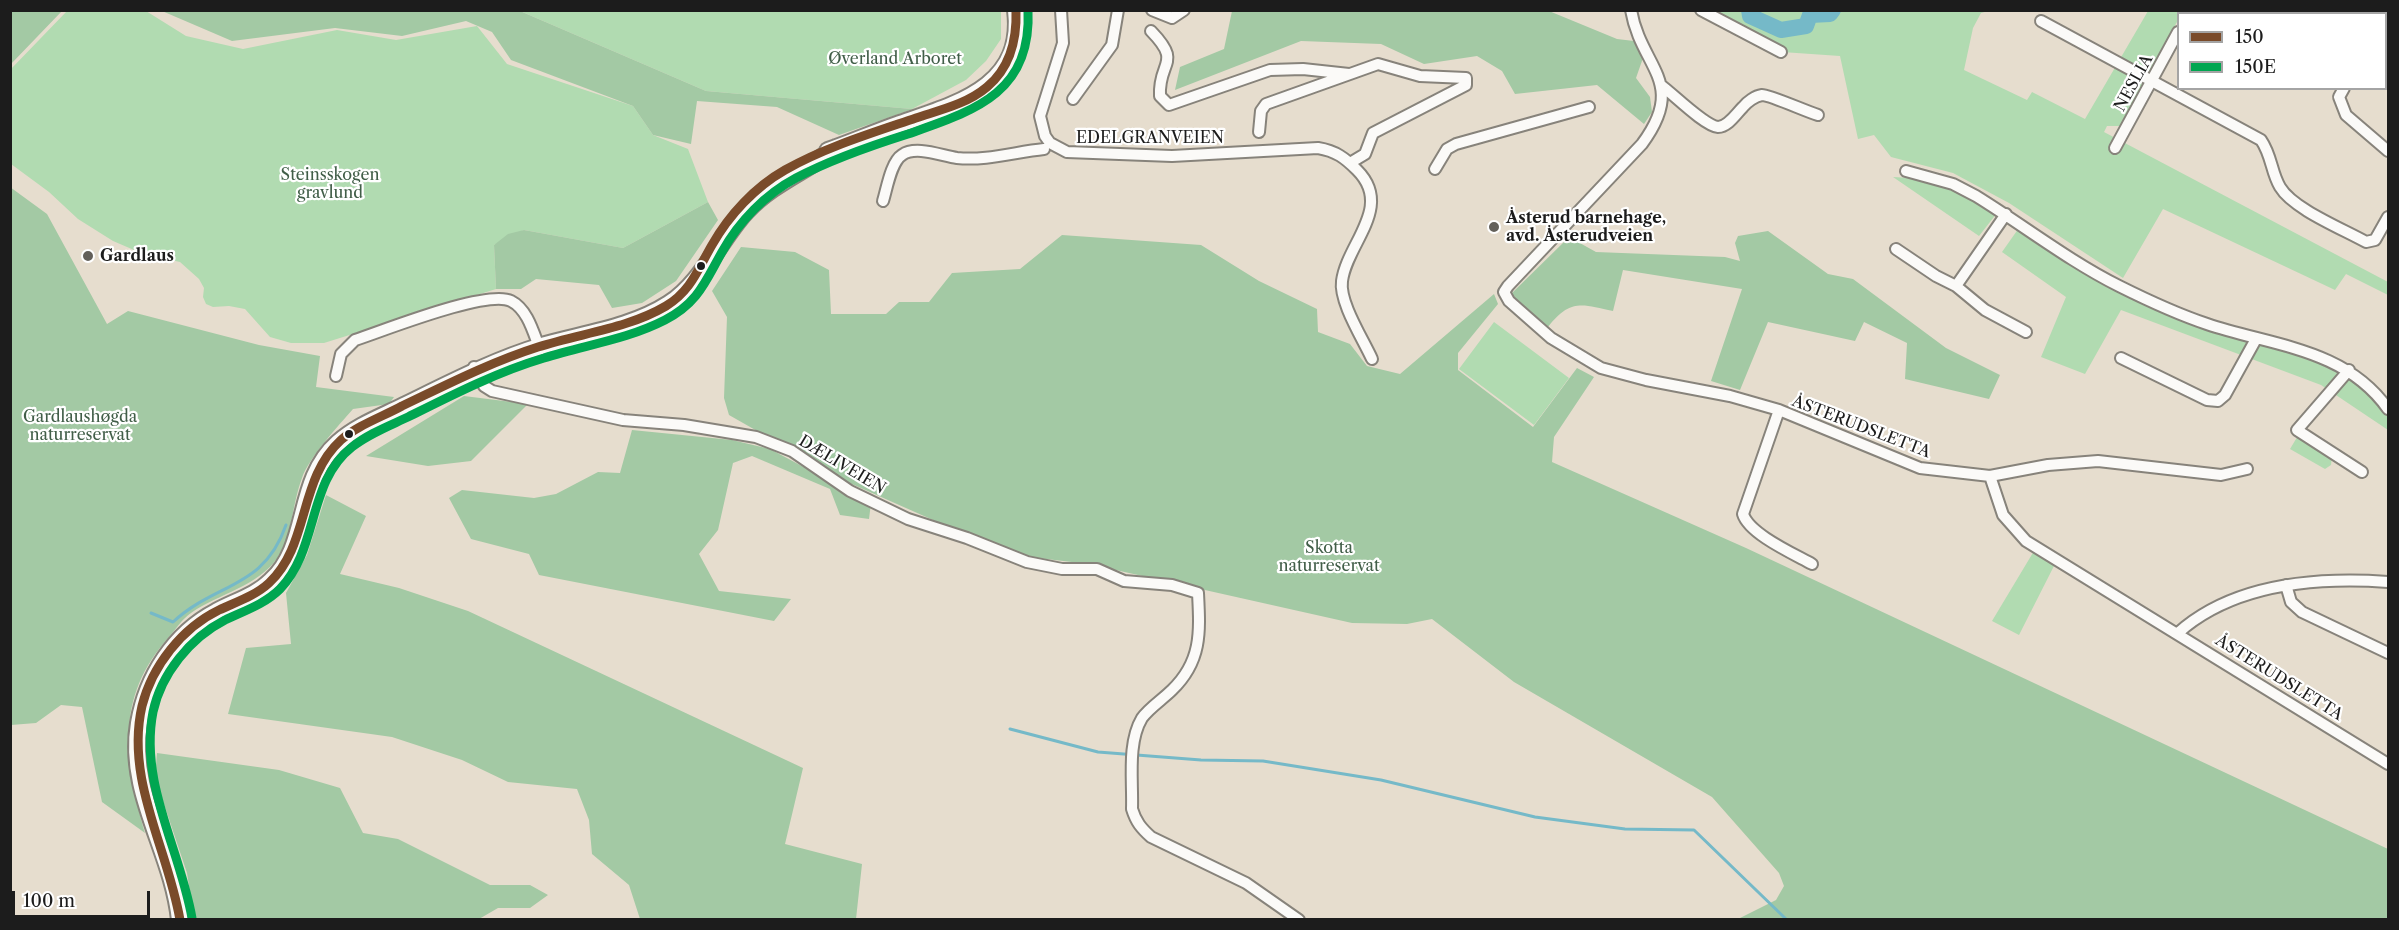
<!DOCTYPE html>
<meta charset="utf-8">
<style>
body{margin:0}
#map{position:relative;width:2399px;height:930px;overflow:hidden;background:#e6ddce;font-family:"Libre Caslon Text",serif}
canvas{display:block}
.frame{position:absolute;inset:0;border:12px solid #1c1c1c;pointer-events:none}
.legend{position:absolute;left:2177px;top:12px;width:210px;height:78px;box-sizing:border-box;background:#fff;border:2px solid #a4a4a4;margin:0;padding:8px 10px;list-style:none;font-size:18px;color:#1c1c1c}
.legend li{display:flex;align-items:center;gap:12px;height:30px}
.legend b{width:30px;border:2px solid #a4a4a4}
.scale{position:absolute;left:12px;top:891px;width:138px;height:27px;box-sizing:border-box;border:3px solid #1c1c1c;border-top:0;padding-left:8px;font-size:18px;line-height:21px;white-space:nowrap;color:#1c1c1c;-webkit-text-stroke:4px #fff;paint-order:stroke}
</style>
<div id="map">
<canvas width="2399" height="930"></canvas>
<div class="frame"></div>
<ul class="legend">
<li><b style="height:8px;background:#7a4b2a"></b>150</li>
<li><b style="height:8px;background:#00a651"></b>150E</li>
</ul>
<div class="scale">100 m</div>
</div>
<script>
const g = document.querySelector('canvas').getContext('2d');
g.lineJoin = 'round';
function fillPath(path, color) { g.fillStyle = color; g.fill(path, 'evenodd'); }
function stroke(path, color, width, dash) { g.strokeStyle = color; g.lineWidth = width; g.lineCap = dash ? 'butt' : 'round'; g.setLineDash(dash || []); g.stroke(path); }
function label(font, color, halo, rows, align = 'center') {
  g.font = font + ' "Libre Caslon Text",serif'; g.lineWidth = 4.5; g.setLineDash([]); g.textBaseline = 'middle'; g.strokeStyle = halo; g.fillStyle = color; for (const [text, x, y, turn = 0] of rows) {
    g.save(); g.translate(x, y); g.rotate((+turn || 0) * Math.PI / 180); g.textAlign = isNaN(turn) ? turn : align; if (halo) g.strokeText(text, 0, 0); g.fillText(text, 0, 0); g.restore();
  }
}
const green = new Path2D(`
 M1001 10V39L986 61 966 80 912 109 706 91 520 11Z
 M67 11H146L186 36 243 49 337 30 396 40 477 26 507 64 633 106 653 135 688 149 708 202 623 248 524 230 494 245 496 289 324 343H291L270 337 245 309 229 306 213 307 206 304 203 297 204 288 199 279 180 262 141 253 113 241 78 219 49 192 11 164V69Z
 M1700 11H1988L1981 13 1973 28 1964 70 2027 100 2032 92 2085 119 2148 11H2183L2178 14V20L2121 126H2107L2104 132 2388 282V295L2346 274 2335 290 2163 209 2123 278 2009 203 1953 173 1891 157 1874 135 1858 139 1840 56 1782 52Z
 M1893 177C1940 179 1959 189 1997 213L1979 236Z
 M2021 225 2128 295 2306 354 2354 379 2388 416V430L2321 385 2121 310 2085 374 2041 357 2066 297 2002 252Z
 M1494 322 1569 378 1534 425 1459 369Z
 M2299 434 2332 456 2331 465 2325 469 2290 449Z
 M2034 551 2055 564 2019 635 1992 621Z`);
const forest = new Path2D(`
 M11 10 62 11 11 64 10 11Z
 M162 11H520L706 91 912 109 950 96 839 135 777 107 697 101 691 144 653 135 633 106 511 60 492 32 466 21 402 36 335 28 232 41Z
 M1549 11 1617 39 1634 41 1643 58 1636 78 1650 97 1652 112 1644 124 1597 85 1515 94 1502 71 1477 56 1424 64 1381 44 1301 41 1175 90 1180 67 1224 49 1232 11Z
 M10 187 47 214 107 324 128 311 259 345 320 356 316 387 394 397 389 404 353 409C339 425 308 459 302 478 292 504 293 533 278 557 259 586 218 594 191 613 182 619 176 629 169 637 114 698 125 760 145 833L102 802 82 707 61 705 36 723 11 725Z
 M708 202 718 220 676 281 642 303 612 308 599 285 536 279 521 289H496L494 245 508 234 524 230 623 248Z
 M1768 231 1828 274 1853 279 1946 348 2000 375 1989 399 1905 379 1907 343 1864 322 1855 341 1768 322 1740 390 1711 381 1742 289 1623 270 1613 311C1581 304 1570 299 1548 327L1511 294 1565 241 1578 242 1596 252 1725 257 1740 261 1735 243 1738 236Z
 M1062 235 1201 245 1259 281 1317 309 1318 332 1350 344 1367 366 1400 374 1494 294 1498 304 1458 353V370L1533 427 1577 368 1594 377 1554 437 1552 462 1746 548 2388 849V919H1738L1776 900 1784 886 1779 873 1712 797 1514 682 1432 619 1407 624 1352 623 1089 564 1012 555 845 481 729 415 724 398 727 317 712 291 741 247 795 252 829 270 831 314H886L899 302H929L952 273 1020 269Z
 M464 396 528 404 471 461 428 466 366 456Z
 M632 430 732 440 770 449 871 503 869 519 840 515 830 489 752 456 733 463 718 530 699 554 719 591 791 599 774 621 539 575 529 554 471 539 449 498 462 490 534 498 556 494 598 472 620 473Z
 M326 495 366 516 340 574 399 588 468 611 803 768 785 844 862 864 856 919H640L629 885 592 854 589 820 577 789 508 782 462 760 392 737 228 714 246 648 291 644 286 593 307 555Z
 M157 753 279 770 340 788 363 833 398 839 490 885H530L548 895 530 908H498L479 919H194L187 873 155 777Z`);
const stream = new Path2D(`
 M151 613 173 622C216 582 264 589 286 525
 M1010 729 1098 752 1201 760 1263 761 1381 780 1535 817 1625 829 1694 830 1787 920`);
const river = new Path2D(`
 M1749 10 1750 16 1781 30 1806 26 1810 15 1830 14 1833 10`);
const street = new Path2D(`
 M1061 10 1063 43 1040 116 1045 136 1050 143 1067 152 1172 156 1318 148C1336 151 1345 158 1357 170 1394 207 1347 243 1342 281 1339 302 1363 339 1372 359
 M1152 10 1172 18 1184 10
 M1631 10C1641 68 1688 82 1642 144L1508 286 1504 292 1509 301 1551 338 1601 368 1646 380 1730 396 1779 410 1920 468 1990 476 2003 515 2026 541 2388 764
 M1701 10 1781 52
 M2188 14 2190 10
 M2041 21 2261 140C2272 156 2271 172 2280 187 2293 209 2343 229 2366 242L2375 240 2388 217
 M1151 31C1183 64 1158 61 1160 96L1169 105 1270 70 1303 69 1349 74
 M2386 58 2388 56
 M1662 86C1674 95 1705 126 1718 127 1728 127 1736 114 1743 107 1747 102 1755 96 1762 95 1770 95 1805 111 1818 115
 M2344 88 2339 97 2346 115 2388 151
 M1073 99 1112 45 1118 10
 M1259 132 1261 111 1266 104 1378 64 1420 76 1466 78V85L1373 133 1365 154 1350 163
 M2115 148 2178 32
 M1435 169 1447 149 1456 144 1589 107
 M1906 171 1953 184 1976 196C2023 225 2069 261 2119 286 2147 300 2177 314 2207 324 2272 346 2345 348 2388 409
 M883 201C887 188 891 162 902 155 916 145 942 156 957 158 986 161 1015 152 1044 149
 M1896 249 1936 276 1956 286 2006 214
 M1956 286 1985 310 2026 332
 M2121 358 2207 400 2218 401 2225 395 2256 339
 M474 367 484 386 492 391 623 420 684 425 756 437 792 451 850 491 908 519 967 538 1027 562 1062 569H1097L1124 581 1172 585 1198 593C1200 632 1202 661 1172 690 1163 699 1149 708 1142 718 1127 743 1133 781 1132 809 1136 822 1141 828 1151 837L1246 883 1299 920
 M2349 370 2297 430 2362 472
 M336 376 341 354 355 340C383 331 487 289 511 301 527 309 533 331 539 347
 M1779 410 1743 514C1749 534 1794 554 1812 564
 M1990 476 2048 465 2098 461 2221 475 2247 469
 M2286 585 2291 602 2302 612 2388 653
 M2178 633C2234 583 2317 577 2388 582`);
const primary = new Path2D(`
 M828 151C851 143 874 133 897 125 954 105 1026 88 1016 10
 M180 920C173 851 127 793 139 723 147 677 174 634 216 612 234 602 256 596 271 581 311 545 295 481 338 443 357 426 382 417 404 406 449 384 495 360 542 346 584 334 632 328 669 304 703 282 719 240 746 211 772 183 807 170 836 148`);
const bus1 = new Path2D(`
 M180 920C168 849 125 780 142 706 152 666 182 628 219 610 236 602 255 596 269 583 310 545 298 479 341 440 358 425 382 417 402 406 446 385 491 362 538 347 581 333 627 329 666 306 691 291 698 269 712 245 729 215 755 187 785 170 826 147 872 133 916 118 940 110 967 104 987 87 1010 68 1017 39 1016 10`);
const bus2 = new Path2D(`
 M192 918C180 849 139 783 153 712 161 674 190 638 225 620 244 611 265 604 280 589 319 549 307 482 352 447 368 434 389 426 408 417 452 395 497 372 544 358 584 345 626 340 665 320 698 303 705 282 722 252 739 221 766 194 796 178 832 159 870 146 908 134 973 111 1032 94 1028 10`);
const markers = [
 [1494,227,6,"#63605a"],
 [88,256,6,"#63605a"],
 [701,266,5,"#1c1c1c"],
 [349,434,5,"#1c1c1c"]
];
const parkNames = [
 ["Øverland Arboret",895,59],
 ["Steinsskogen",330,175],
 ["gravlund",330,193],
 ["Gardlaushøgda",80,417],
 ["naturreservat",80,435],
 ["Skotta",1329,548],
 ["naturreservat",1329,566]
];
const streetNames = [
 ["NESLIA",2134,83,-61],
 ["EDELGRANVEIEN",1150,138],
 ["ÅSTERUDSLETTA",1861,427,21],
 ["DÆLIVEIEN",842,465,31],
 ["ÅSTERUDSLETTA",2279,678,32]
];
const poiNames = [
 ["Åsterud barnehage,",1506,218],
 ["avd. Åsterudveien",1506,236],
 ["Gardlaus",100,256]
];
fillPath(green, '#b1dbb1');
fillPath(forest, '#a3c9a4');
stroke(stream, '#75b9c8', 3);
stroke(river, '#75b9c8', 16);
stroke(street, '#87837b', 14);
stroke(primary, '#87837b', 20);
stroke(street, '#fbfaf8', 10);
stroke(primary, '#fbfaf8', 16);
stroke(bus1, '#7a4b2a', 9);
stroke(bus2, '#00a651', 9);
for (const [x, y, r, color] of markers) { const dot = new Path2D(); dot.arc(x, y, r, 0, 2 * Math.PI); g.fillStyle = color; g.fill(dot); stroke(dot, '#fff', 2); }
label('16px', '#415e48', '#fff', parkNames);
label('16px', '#1c1c1c', '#fff', streetNames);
label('bold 16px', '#1c1c1c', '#fff', poiNames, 'left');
</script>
